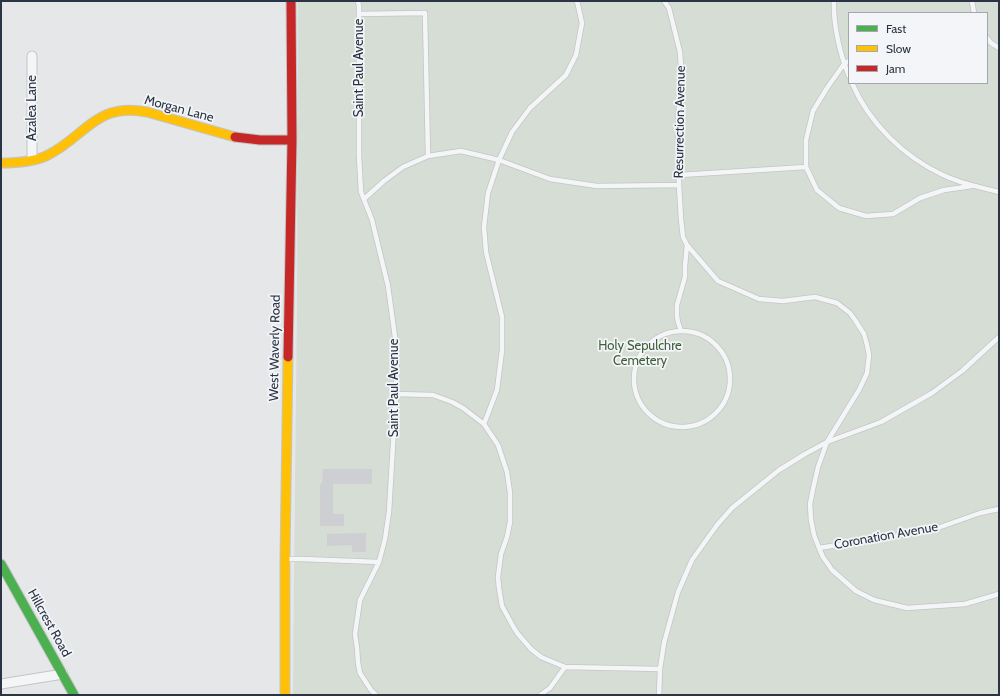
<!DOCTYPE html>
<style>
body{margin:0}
#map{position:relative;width:1000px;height:696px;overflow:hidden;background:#e5e7e9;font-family:Cabin,sans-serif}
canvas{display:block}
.frame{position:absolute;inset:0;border:2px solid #2b3444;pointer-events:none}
.legend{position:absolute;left:848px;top:12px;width:140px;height:72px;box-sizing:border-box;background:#f3f5f8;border:1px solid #a3a8b0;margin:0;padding:5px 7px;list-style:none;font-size:12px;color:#2b3444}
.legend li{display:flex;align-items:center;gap:8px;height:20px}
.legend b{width:20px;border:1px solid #a3a8b0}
</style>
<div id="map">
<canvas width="1000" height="696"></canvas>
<div class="frame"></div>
<ul class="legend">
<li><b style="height:5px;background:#4caf50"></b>Fast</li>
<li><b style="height:5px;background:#ffc107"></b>Slow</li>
<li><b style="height:5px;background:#c62828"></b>Jam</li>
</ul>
</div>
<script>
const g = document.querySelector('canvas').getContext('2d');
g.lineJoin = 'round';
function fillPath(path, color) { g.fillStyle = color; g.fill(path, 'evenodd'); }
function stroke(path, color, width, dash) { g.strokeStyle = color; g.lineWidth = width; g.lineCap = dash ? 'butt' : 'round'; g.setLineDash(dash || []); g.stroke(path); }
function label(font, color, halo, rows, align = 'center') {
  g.font = font + ' Cabin,sans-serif'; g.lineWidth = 3.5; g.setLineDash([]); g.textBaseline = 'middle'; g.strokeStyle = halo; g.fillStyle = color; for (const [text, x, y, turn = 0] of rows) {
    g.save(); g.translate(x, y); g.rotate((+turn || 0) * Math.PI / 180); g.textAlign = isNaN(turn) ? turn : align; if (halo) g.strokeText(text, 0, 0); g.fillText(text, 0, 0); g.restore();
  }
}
const green = new Path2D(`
 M298 1H999V695H293L294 577 297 312ZM849 13H987V83H849Z`);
const building = new Path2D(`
 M323 469H372V484H333V514H344V526H320V484L322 483Z
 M366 533V552H352V545L327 546V534Z`);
const lane = new Path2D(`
 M358 1 359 6V156L361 192 372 220 388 286 397 352 396 394 389 512 385 539 379 562 360 600 355 634 357 648 358 663 360 673 371 690 376 695
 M664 1 669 8 680 52 681 67 678 127 679 185 681 219 683 237 687 245 718 281 759 299 783 301 815 297 837 303 850 313 855 320 864 334 867 345 869 355 867 373 859 390 827 442 818 467 813 489 810 504 811 520 814 535 819 548 823 557 832 570 856 591 874 600 907 608 965 604 999 594
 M834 1C833 24 840 55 849 76
 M972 1 974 13
 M359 14 425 13 428 156
 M987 38 991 43 999 48
 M849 61 844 64 827 88 813 111 806 140V167L817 190 839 208 866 216 893 214 920 198 944 190 972 186
 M852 83C869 123 904 157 943 175 961 184 980 187 999 192
 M680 175 806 167
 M364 199 384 181 403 167 428 156 461 151 499 160 550 179 597 186 679 185
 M681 331 678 322 677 316V305L685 277V266L687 245
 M634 379a48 48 0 1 1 96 0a48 48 0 1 1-96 0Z
 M396 394 433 395 452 402 463 408 484 424 498 445 507 472 510 493V522L507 537 501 554 498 577 499 588 502 606 514 628 518 634 531 649 541 657 565 667 660 669
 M484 424 497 390 502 350V317L486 252 484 227 488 193 499 160 512 132 530 108 566 75 576 55 582 23 577 1
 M819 548 932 530 980 513 999 509
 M287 559H301L379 562
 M540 695 550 688 565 667
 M659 695 660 669 664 643 678 592 692 560 717 525 732 508 779 470 805 454 827 442 881 422 932 393 962 371 999 337`);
const street = new Path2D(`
 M32 56V160
 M1 684 63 674`);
const fast = new Path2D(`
 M1 564 74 695`);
const slow = new Path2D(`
 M1 163C16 163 33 162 46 156 86 137 94 102 147 112L235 137
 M285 695V559L288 357`);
const jam = new Path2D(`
 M235 137 260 140H292
 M288 357 292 140 291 1`);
const streetNames = [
 ["Saint Paul Avenue",359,68,-90],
 ["Azalea Lane",32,108,-90],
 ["Morgan Lane",179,109,15],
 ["Resurrection Avenue",680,122,-89],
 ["West Waverly Road",275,348,-89],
 ["Saint Paul Avenue",394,388,-90],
 ["Coronation Avenue",886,536,-10],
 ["Hillcrest Road",49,623,61]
];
const parkNames = [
 ["Holy Sepulchre",640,346],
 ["Cemetery",640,361]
];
fillPath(green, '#d5ddd5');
fillPath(building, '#cdcfd2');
stroke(lane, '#c3c5c7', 6);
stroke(street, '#c3c5c7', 11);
stroke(fast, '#c3c5c7', 11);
stroke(slow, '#c3c5c7', 11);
stroke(jam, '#c3c5c7', 11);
stroke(lane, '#f4f5f6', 4.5);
stroke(street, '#f4f5f6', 9);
stroke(fast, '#4caf50', 9);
stroke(slow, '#ffc107', 9);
stroke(jam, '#c62828', 9);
label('13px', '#2b3444', '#f3f5f8', streetNames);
label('13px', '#3f5f38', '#f3f5f8', parkNames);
</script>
